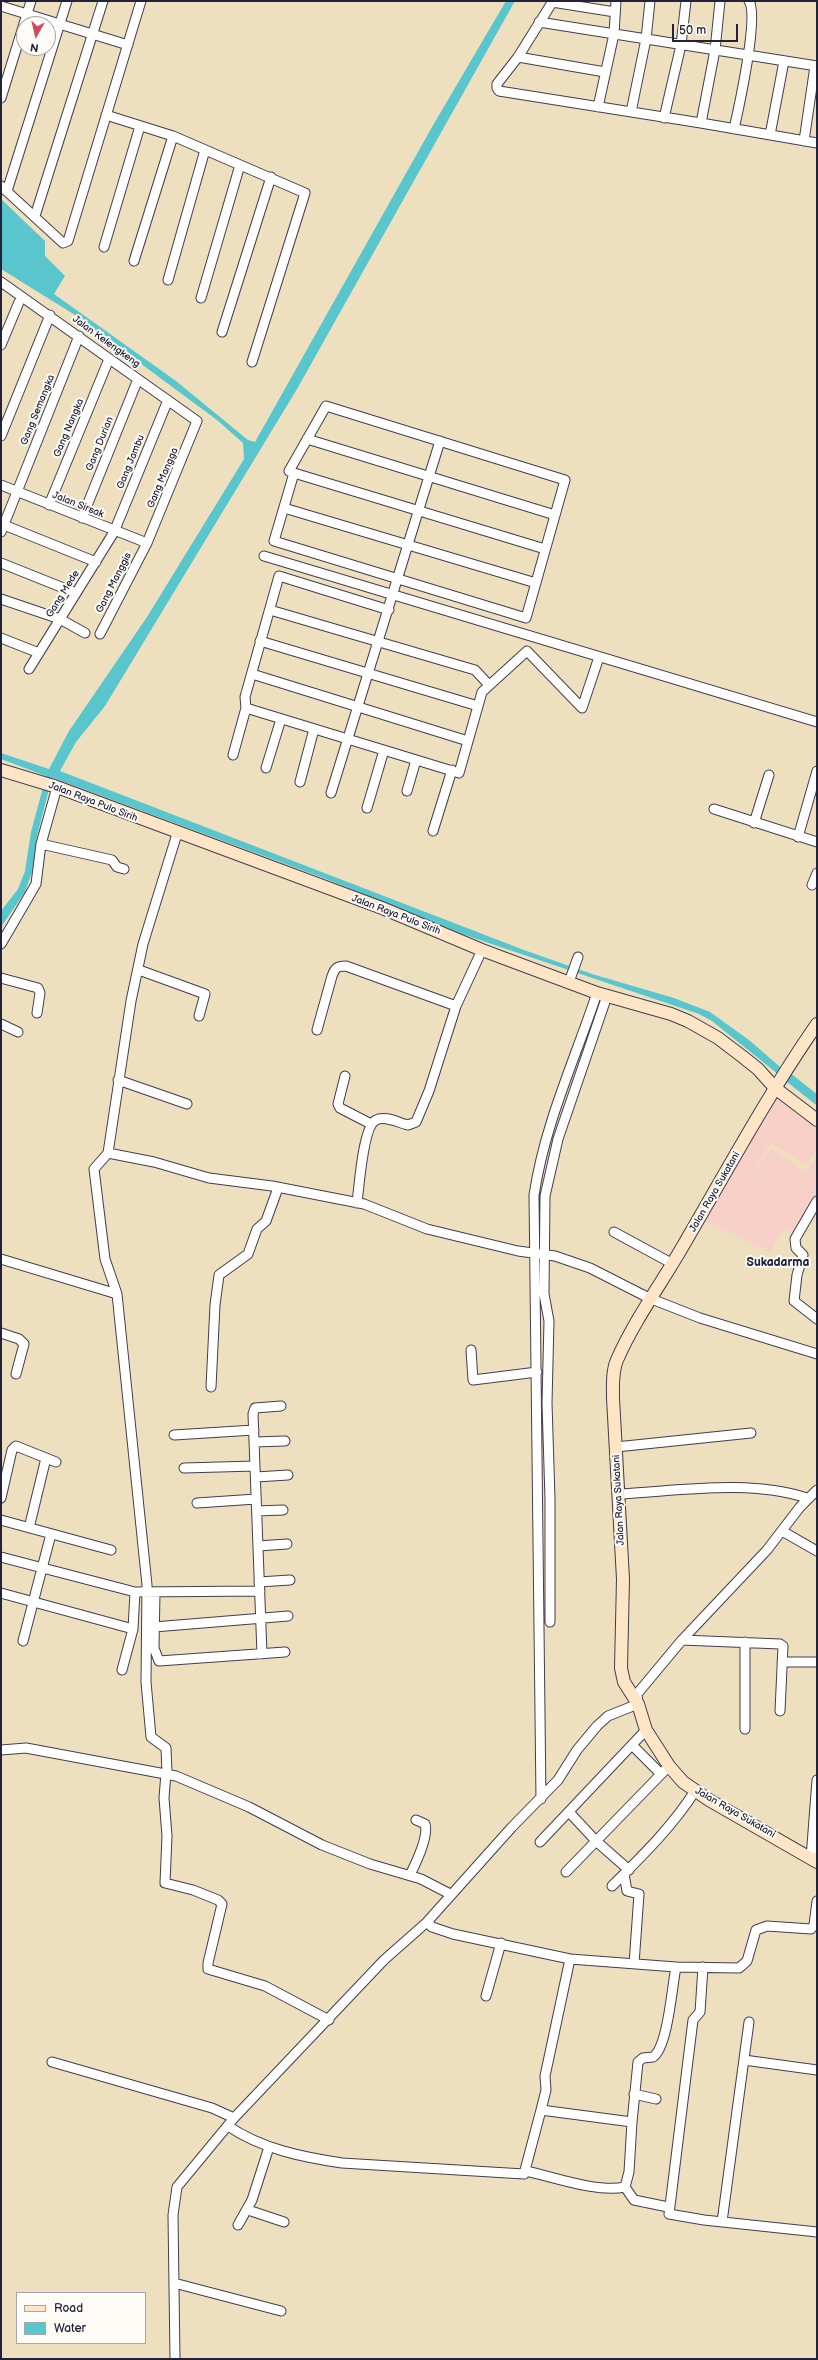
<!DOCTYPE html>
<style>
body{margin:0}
#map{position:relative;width:818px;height:2360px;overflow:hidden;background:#eee0bf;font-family:"Balsamiq Sans",sans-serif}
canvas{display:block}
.frame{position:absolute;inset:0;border:2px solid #22223b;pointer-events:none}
.legend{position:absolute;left:16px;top:2292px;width:130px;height:52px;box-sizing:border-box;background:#fdfcf7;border:1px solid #a5a5ac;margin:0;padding:5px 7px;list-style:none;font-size:12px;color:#22223b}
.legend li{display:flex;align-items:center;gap:8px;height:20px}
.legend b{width:20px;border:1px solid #a5a5ac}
.north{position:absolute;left:16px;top:16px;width:40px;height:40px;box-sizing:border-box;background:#fdfcf7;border:1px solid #a5a5ac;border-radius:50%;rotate:188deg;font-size:11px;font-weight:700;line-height:16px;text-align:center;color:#22223b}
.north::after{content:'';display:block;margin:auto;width:14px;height:18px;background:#d1495b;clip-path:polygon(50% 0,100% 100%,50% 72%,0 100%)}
.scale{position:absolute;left:672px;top:24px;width:66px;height:18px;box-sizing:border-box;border:2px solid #22223b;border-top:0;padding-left:5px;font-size:12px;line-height:14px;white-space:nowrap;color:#22223b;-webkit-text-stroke:3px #fdfcf7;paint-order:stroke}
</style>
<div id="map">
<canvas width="818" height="2360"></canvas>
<div class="frame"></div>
<ul class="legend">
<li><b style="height:5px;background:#fee5c5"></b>Road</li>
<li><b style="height:11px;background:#59c6ce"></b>Water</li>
</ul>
<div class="north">N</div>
<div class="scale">50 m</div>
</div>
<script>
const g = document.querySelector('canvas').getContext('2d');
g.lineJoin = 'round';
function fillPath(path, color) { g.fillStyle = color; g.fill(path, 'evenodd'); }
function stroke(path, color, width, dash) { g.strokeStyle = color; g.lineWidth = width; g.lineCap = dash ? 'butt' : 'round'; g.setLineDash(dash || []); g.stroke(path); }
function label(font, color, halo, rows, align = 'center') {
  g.font = font + ' "Balsamiq Sans",sans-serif'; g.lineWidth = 4; g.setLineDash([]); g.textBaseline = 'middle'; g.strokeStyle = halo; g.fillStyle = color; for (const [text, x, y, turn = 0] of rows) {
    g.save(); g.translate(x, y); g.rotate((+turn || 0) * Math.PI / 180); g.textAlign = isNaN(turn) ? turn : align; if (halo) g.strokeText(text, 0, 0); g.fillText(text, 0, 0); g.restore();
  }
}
const built = new Path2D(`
 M776 1096 817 1127V1149L806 1165 771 1143 756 1168 740 1158Z
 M770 1148 806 1172 817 1156V1198L795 1234 783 1229 770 1253 703 1220 740 1158 791 1189 758 1168Z`);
const water = new Path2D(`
 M506 1H515L297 389 105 706 76 742 60 771 524 950 592 974 674 998 710 1012 749 1040 793 1078 789 1083 712 1021 699 1014 462 934 326 879 53 778 48 793 37 836 32 872 25 892 1 927V911L18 889 25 871 31 832 46 776 1 759V753L49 769 69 731 147 617 244 459 243 443 217 420 75 315 1 269V199L45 241V256L65 276 54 294 176 381 248 440 255 442 432 127Z`);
const canal = new Path2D(`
 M783 1073 817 1100`);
const street = new Path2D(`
 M553 1 518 57 497 84V88L499 91 701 123 715 50 720 1
 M552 2 615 12
 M1 6 128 45
 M539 22 817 66
 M518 57 605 72
 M1 98 31 1
 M598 107 614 34 616 1
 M631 112 646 39 650 1
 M106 115 173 136 305 193 252 362
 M664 118 681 45 686 1
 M701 123 817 143
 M734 129C739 107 759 16 749 1
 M770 135 784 61
 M804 141 815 66
 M1 186 63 243 68 241 141 1
 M7 191 67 1
 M35 216 103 1
 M104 247 140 126
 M134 261 173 136
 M168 280 205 150
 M1 282 197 421 147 543 100 634
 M201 298 240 165
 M222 332 271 177
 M1 345 19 302
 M1 436 50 315
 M307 439 555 515
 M294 473 274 541 526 618 565 480 326 406 289 471 294 473 545 549
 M1 485 147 543
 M49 505 109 359
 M284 508 536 583
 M82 518 138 379
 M4 525 96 562
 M1 532 79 336
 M264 556 817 722
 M1 563 76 593
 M1 599 60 619 85 633
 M270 610 475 670 489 685
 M1 638 39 653
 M260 641 478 706
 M29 669 114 532 168 400
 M252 674 468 741
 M246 708 459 773 482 692 527 651 582 708 599 657
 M233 755 246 708 245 697 279 576 389 610
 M266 768 281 719
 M300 782 314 729
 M407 791 416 760
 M331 793 440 441
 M367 808 384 750
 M714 809 817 842
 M754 823 769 775
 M433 831 452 770
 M798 837 817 771
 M41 844 112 860 117 867 124 869
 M812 885 817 873
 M1 944 36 884 41 844 57 787
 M139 970 205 994 199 1016
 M1 978 38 988 40 993 37 1013
 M569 982 578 957
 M1 1024 18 1032
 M317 1030 332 976C335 968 337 966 346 966L456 1006
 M345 1076 338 1104 340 1108 371 1124
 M118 1080 187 1104
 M108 1153 154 1162 209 1178 272 1186 364 1204 427 1229 518 1251 555 1256 590 1268 649 1298 700 1318 817 1354
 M817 1201 795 1239 796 1248 803 1255 797 1275 794 1301 817 1319
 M357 1203C359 1188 363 1126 376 1120 385 1115 399 1123 408 1125L416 1122 429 1091 456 1006 482 950
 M614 1232 673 1264
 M1 1259 117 1294
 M1 1333 19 1339 24 1344 16 1374
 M471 1350 473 1380 537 1372
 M211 1387 215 1305 219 1275 248 1254 257 1229 266 1221 278 1188
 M174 1435 254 1430
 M254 1442 285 1441
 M616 1447 751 1433
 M184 1468 255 1466
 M256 1477 288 1475
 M618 1494C679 1491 749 1479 807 1498
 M1 1498 12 1450 16 1446 56 1462
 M197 1503 256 1499
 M257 1511 283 1510
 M1 1520 111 1550
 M29 1528 46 1458
 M782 1531 817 1551
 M258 1546 287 1544
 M1 1557 135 1592 260 1591
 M259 1582 290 1580
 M155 1592 154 1648 159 1661 285 1652
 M1 1593 133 1629
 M550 1622V1499L547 1403 549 1321 544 1294 545 1196 558 1139 607 996
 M154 1627 288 1616
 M682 1640 780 1644 783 1646 780 1711
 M23 1641 51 1534
 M745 1642V1729
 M262 1654 253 1414 255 1408 281 1406
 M782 1662H817
 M122 1670 133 1629 135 1592
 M632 1745 661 1774
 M1 1750 26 1748 176 1776 249 1807 322 1845 370 1864 421 1879 450 1894
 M166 1773 164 1798 167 1836 165 1883 193 1890 218 1900 222 1904 208 1963V1969L265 1986 329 2020
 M167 1773 166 1748 151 1737 146 1682 147 1585 117 1294 105 1259 94 1169 108 1153 131 1001 143 944 177 834
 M541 1799 534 1195C545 1123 574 1062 597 993
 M569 1812 596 1841 629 1870
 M540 1842 646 1730
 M811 1858 817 1780
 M566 1872 669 1766
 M624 1874 627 1891 639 1894 634 1964
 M410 1875C416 1863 429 1836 425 1824L416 1820
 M612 1886C642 1856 672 1827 695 1791
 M427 1922 432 1927 453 1934 570 1959 676 1967 739 1968 747 1961 756 1930 767 1926 811 1929 814 1925 817 1901
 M703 1967 700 2012 693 2020 669 2214 704 2220 817 2232
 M486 1996 501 1943
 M744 2060 817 2070
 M52 2062 212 2108 234 2118
 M634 2094 656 2099
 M541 2110 632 2122 638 2062 643 2058 653 2057C668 2047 672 1986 676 1967
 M228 2126C262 2149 302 2157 342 2163L524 2174 541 2110 546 2090 545 2076 570 1959
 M526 2171C554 2177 597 2193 625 2187L629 2172 632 2122
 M625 2187 634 2200 668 2207
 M248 2210 284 2222
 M722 2222 749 2022
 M238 2225 252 2200 269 2147
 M174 2283 281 2311
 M175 2359 173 2215 177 2187 234 2118 384 1960 427 1922 512 1827 558 1780 577 1750 597 1726 608 1716 638 1704 637 1694 682 1640 767 1550 800 1507 817 1490`);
const secondary = new Path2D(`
 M1 770 57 787 382 908 482 950 597 993 671 1014 688 1021 718 1038 743 1057 758 1069 775 1088 817 1120
 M817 1024C769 1093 729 1167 687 1239 664 1280 636 1317 617 1360 612 1371 613 1386 613 1398L623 1579 621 1668 624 1682 638 1704 646 1730 669 1766 683 1782 709 1800 817 1862`);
const streetNames = [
 ["Jalan Kelengkeng",106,342,36],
 ["Gang Semangka",38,410,-68],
 ["Gang Nangka",69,428,-67],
 ["Gang Durian",100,444,-68],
 ["Gang Jambu",131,462,-68],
 ["Gang Mangga",163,478,-67],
 ["Jalan Sirsak",78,505,22],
 ["Gang Manggis",114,583,-63],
 ["Gang Mede",63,594,-58],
 ["Jalan Raya Pulo Sirih",93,802,21],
 ["Jalan Raya Pulo Sirih",396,915,21],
 ["Jalan Raya Sukatani",715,1192,-60],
 ["Jalan Raya Sukatani",619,1500,-93],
 ["Jalan Raya Sukatani",735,1813,30]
];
const quarterNames = [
 ["Sukadarma",778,1263]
];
fillPath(built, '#f7d1c7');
fillPath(water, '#59c6ce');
stroke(canal, '#59c6ce', 9);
stroke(street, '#413e4f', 11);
stroke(secondary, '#413e4f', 14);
stroke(street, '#fff', 9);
stroke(secondary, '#fee5c5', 12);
label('10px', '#22223b', '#fdfcf7', streetNames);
label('bold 12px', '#22223b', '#fdfcf7', quarterNames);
</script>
